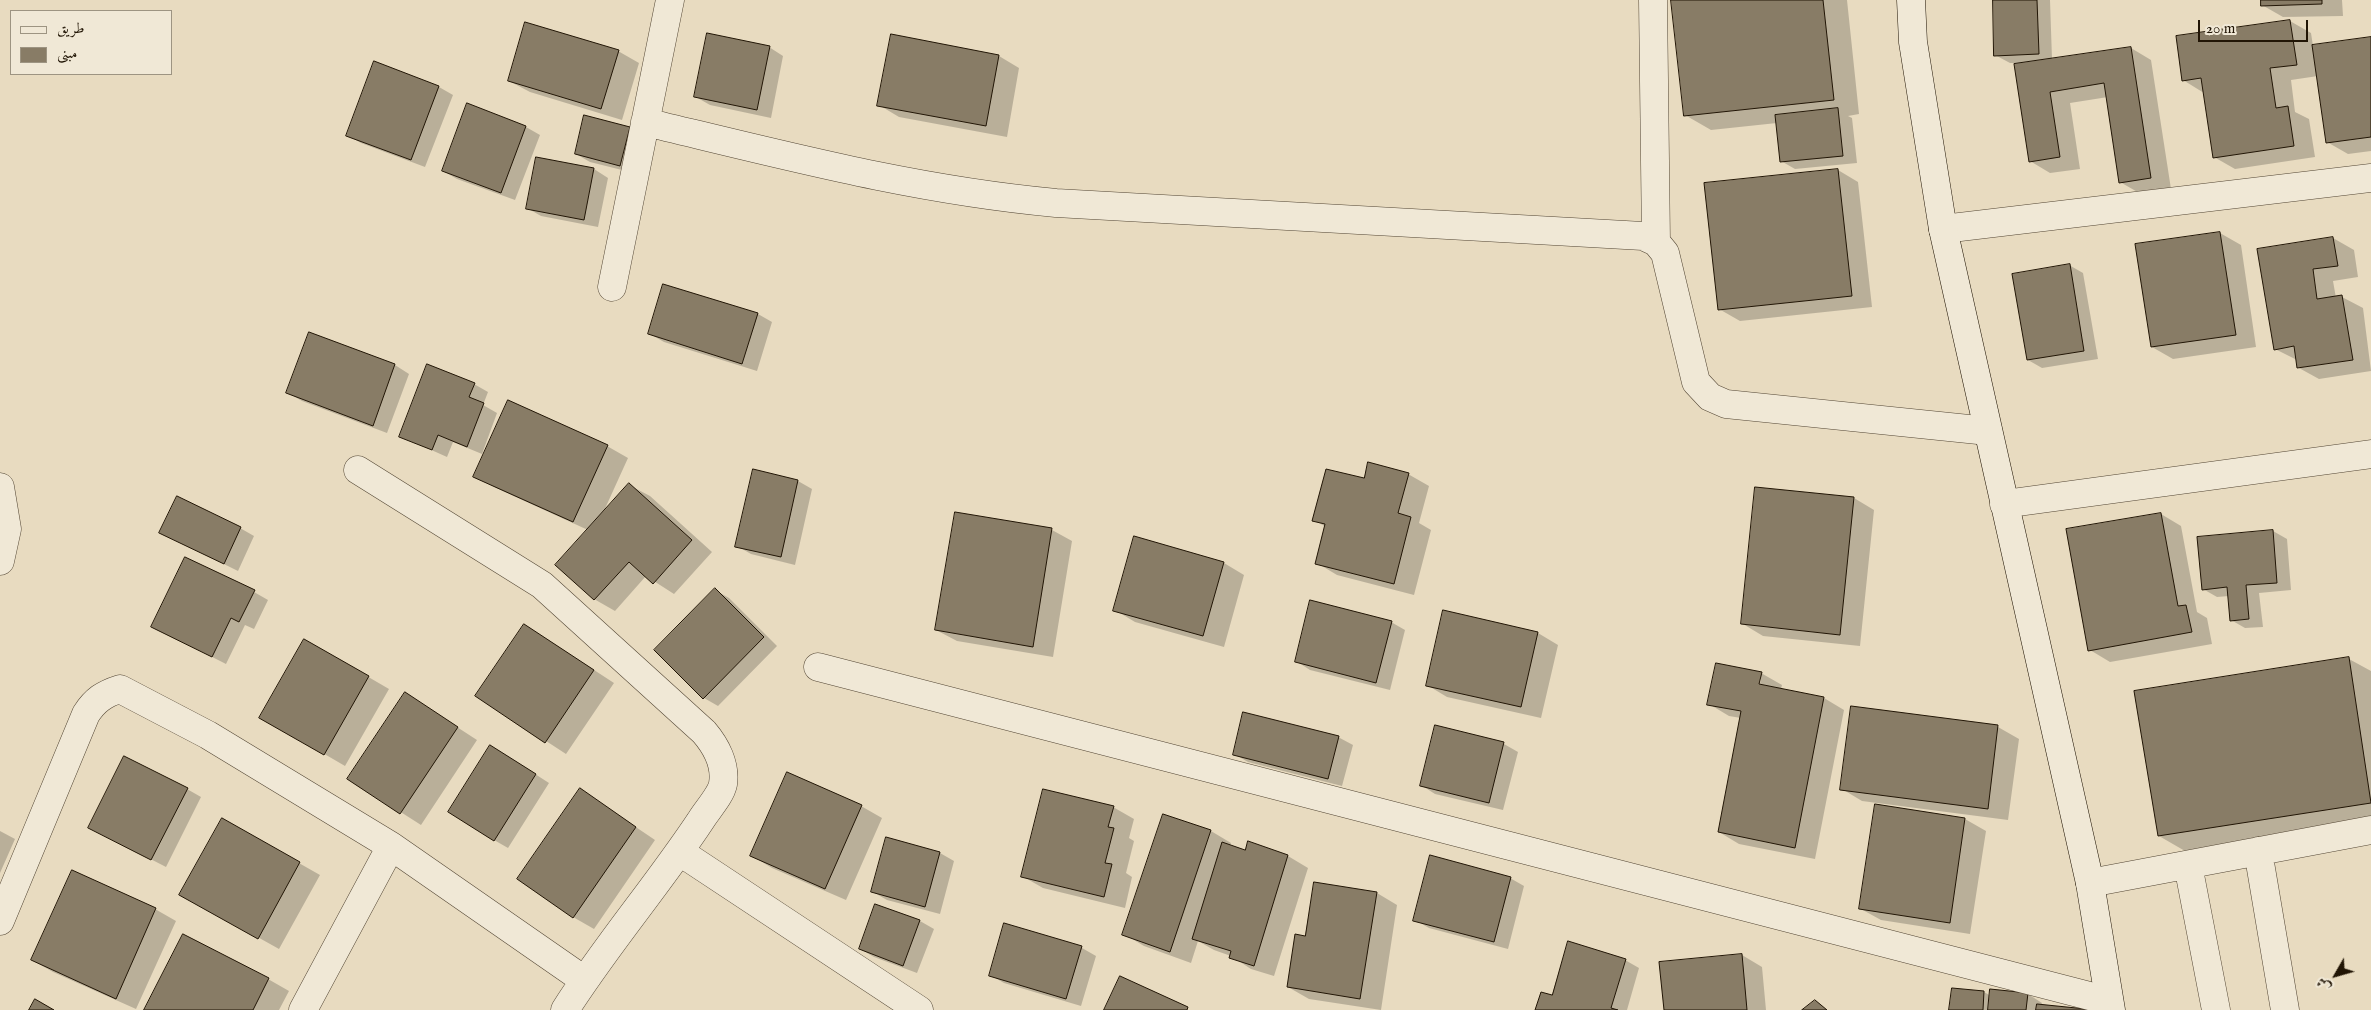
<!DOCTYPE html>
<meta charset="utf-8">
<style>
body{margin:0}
#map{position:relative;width:2371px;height:1010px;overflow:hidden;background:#e8dbc0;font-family:"IM FELL English",Amiri,serif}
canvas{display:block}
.legend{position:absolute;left:10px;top:10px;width:162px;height:65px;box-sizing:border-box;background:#f0e8d6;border:1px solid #9d9482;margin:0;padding:6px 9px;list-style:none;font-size:15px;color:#211505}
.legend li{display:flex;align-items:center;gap:10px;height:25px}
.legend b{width:25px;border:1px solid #9d9482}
.north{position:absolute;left:2311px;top:950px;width:50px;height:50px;-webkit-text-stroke:4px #f0e8d6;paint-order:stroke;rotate:232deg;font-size:14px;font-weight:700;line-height:20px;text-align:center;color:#211505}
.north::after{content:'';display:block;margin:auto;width:18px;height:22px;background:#211505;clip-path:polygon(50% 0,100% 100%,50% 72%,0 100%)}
.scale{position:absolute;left:2198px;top:20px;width:110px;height:22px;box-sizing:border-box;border:2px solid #211505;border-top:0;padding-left:6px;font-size:15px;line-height:18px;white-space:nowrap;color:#211505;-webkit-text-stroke:4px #f0e8d6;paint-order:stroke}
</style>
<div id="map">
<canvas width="2371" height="1010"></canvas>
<ul class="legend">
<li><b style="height:6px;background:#f0e8d6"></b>طريق</li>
<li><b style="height:14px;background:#887c66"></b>مبنى</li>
</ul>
<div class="north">ش</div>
<div class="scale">20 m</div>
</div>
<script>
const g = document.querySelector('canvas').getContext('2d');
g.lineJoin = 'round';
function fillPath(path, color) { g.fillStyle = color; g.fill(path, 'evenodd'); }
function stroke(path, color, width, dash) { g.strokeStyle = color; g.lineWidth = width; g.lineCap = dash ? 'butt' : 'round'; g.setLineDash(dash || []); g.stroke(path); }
const shadow = new Path2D(`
 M1672 0H1847L1859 114 1848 116 1852 118 1857 163 1795 169 1781 161 1777 123 1711 130 1685 115Z
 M1994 0H2050L2052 59 2131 48 2151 60 2171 189 2141 194 2120 182 2108 97 2070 103 2080 169 2050 173 2030 161 2015 63H2010L1995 55Z
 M2262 0H2342L2343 16 2283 17 2262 5Z
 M2290 21 2311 33 2313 46 2371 38V151L2348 154 2327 142 2318 76 2291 80 2295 112 2309 119 2315 157 2235 169 2214 157 2204 93 2183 80Z
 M769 47 783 56 771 118 710 105 696 97Z
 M618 51 639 63 622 120 530 92 509 81Z
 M999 56 1019 68 1007 137 899 117 879 105Z
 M439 87 453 95 425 167 361 143 347 135Z
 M526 127 540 135 515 200 457 179 443 171Z
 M629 128 643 136 634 173 590 162 576 154Z
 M537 158 594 169 608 178 598 227 541 216 527 208Z
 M1838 170 1858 182 1872 307 1740 321 1719 309Z
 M2220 233 2241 245 2256 347 2173 359 2152 347Z
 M2333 238 2354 250 2358 277 2333 281 2336 298 2342 297 2363 308 2371 371 2319 379 2299 368 2297 360 2275 349 2259 250Z
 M2069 265 2083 273 2098 359 2042 368 2028 360Z
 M664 285 758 314 772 322 757 371 664 342 650 334Z
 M310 333 395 365 409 374 387 433 302 401 288 393Z
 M474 384 488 392 483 405 497 413 482 454 453 442 447 457 400 436Z
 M607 446 628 458 603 513 629 485 650 496 712 552 674 594 646 576 615 611 594 599 588 530 496 488 475 477Z
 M1408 474 1429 486 1419 523 1431 530 1414 595 1337 575 1317 563 1326 527 1314 520 1364 480Z
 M798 481 812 489 795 565 751 554 737 546Z
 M1854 498 1874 510 1860 646 1763 636 1743 624Z
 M2161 514 2181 526 2197 612 2207 618 2212 644 2110 662 2090 650Z
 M240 528 254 536 238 571 175 540Z
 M1052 530 1072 541 1053 657 957 641 936 630Z
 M2273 531 2287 539 2291 590 2259 593 2263 627 2245 628 2231 620 2229 596 2217 597 2203 589Z
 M1135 537 1224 563 1244 575 1224 647 1135 622 1115 610Z
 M715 590 729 598 777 646 718 706 704 698Z
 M254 592 268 600 254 629 245 625 226 664 153 627Z
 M1391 622 1405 630 1390 690 1310 670 1296 661Z
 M525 625 614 683 566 754 477 696Z
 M1538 633 1558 645 1541 718 1447 697 1427 685Z
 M305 640 389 689 345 766 261 717Z
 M2349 659 2371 671V821L2185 851 2159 836Z
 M1761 673 1782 685 1781 689 1824 698 1844 710 1815 859 1739 844 1719 832 1741 718 1729 716 1709 704ZM1759 678H1761L1759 690Z
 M406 694 477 740 421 825 349 779Z
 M1852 707 1998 727 2019 739 2008 820 1862 801 1842 789Z
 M1338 737 1353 745 1342 786 1248 762 1234 754Z
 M1504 744 1518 752 1503 810 1435 794 1421 785Z
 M504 754 549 783 508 848 494 840Z
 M187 789 201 797 166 867 104 835Z
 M581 790 655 840 594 929 573 917Z
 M861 806 882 818 846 900 772 868 752 856Z
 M1876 806 1965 819 1986 831 1970 934 1881 920 1861 909Z
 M1113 807 1134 819 1129 838 1134 841 1126 873 1132 877 1125 908 1043 888 1022 876Z
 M1164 815 1211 831 1231 843 1230 846 1246 851 1249 843 1288 856 1308 868 1274 976 1251 969 1231 956 1214 950 1198 941 1191 963 1144 946 1124 934Z
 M223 820 320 875 279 949 202 906Z
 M0 831 15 839 0 873Z
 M887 839 940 853 954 861 940 914 887 900 873 892Z
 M1510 878 1524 886 1508 949 1429 928 1415 920Z
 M1377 893 1397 905 1381 1010 1309 999 1288 987Z
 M876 905 920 921 934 929 917 973 874 957 860 949Z
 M155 909 176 921 136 1009 53 972 32 960Z
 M1005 925 1082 948 1096 956 1081 1006 1004 983 990 975Z
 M1742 955 1762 967 1766 1010H1665Z
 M1625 960 1639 968 1627 1010H1537L1553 996Z
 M268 979 289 991 279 1010H146Z
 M1984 992 1991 996 2028 994 2042 1003 2041 1006 2084 1010H1951Z`);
const building = new Path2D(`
 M1671 0H1823L1834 100 1684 116Z
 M1993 0H2037L2039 54 1994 56Z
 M2261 0H2322V4L2261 6Z
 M2290 20 2297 65 2270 68 2276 108 2288 106 2294 146 2213 158 2201 78 2182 81 2176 36Z
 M525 22 619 50 601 109 508 81Z
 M707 33 770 46 757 110 694 97Z
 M891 34 999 55 986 126 877 106Z
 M2371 37V137L2326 143 2312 45Z
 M2131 47 2151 178 2119 183 2104 83 2050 92 2060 157 2029 162 2014 64Z
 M374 61 439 86 411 160 346 136Z
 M467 103 526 126 501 193 442 171Z
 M1838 108 1843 156 1780 162 1775 115Z
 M584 115 630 127 620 166 575 154Z
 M536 157 594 168 584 220 526 209Z
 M1838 169 1852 296 1718 310 1704 183Z
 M2220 232 2236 335 2151 347 2135 244Z
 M2333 237 2338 266 2313 269 2317 299 2342 295 2353 360 2297 368 2294 346 2274 350 2257 249Z
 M2070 264 2084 351 2027 360 2012 274Z
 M663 284 758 313 742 364 648 334Z
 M309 332 395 364 373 426 286 393Z
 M427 364 475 383 469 397 484 403 467 447 438 435 432 450 399 437Z
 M508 400 608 445 573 522 473 477Z
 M1368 462 1409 473 1398 513 1411 517 1394 584 1315 564 1325 524 1312 521 1326 469 1364 478Z
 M753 469 798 480 781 557 735 547Z
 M629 483 692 540 653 584 629 562 594 600 555 565Z
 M1755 487 1854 497 1840 635 1741 624Z
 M177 496 241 527 224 564 159 533Z
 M955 512 1052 528 1033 647 935 630Z
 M2161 513 2178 606 2186 605 2192 632 2088 651 2066 529Z
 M2273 530 2277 583 2246 585 2249 619 2230 621 2227 587 2202 590 2197 537Z
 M1134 536 1224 562 1203 636 1113 611Z
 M185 557 255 590 239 622 231 618 212 657 151 627Z
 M715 588 764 637 703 699 654 650Z
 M1310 600 1392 621 1376 683 1295 662Z
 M1443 610 1538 632 1521 707 1426 686Z
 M524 624 594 670 545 743 475 696Z
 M304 639 369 676 324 755 259 718Z
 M2349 657 2371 803 2158 836 2134 691Z
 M1716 663 1762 672 1759 684 1824 697 1795 848 1718 832 1741 711 1707 705Z
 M405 692 458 727 400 814 347 779Z
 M1851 706 1998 725 1988 809 1840 790Z
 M1243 712 1339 736 1328 779 1233 755Z
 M1435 725 1504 742 1489 803 1420 786Z
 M490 745 536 774 494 841 448 812Z
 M124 756 188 788 151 860 88 828Z
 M787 772 862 805 825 889 750 856Z
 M580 788 636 827 573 918 517 879Z
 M1043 789 1114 806 1108 827 1114 828 1105 863 1112 864 1104 897 1021 877Z
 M1875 804 1965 818 1950 923 1859 909Z
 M1163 814 1211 830 1170 952 1122 935Z
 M222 818 300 862 258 939 179 895Z
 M886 837 940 852 925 907 871 892Z
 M1248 841 1288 855 1254 966 1229 958 1231 951 1192 939 1222 842 1245 850Z
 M1430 855 1511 877 1494 942 1413 921Z
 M72 870 156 908 116 999 31 960Z
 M1314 882 1377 892 1360 999 1287 987 1295 934 1305 936Z
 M875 904 920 920 903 966 859 949Z
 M1004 923 1082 946 1066 999 989 976Z
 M183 934 269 978 253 1010H144Z
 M1568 941 1626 959 1611 1008 1618 1010H1535L1541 992 1552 995Z
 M1742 954 1747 1010H1664L1659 962Z
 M1120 976 1188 1007 1187 1010H1104Z
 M1952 988 1984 991 1983 1010H1949Z
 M1990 989 2028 993 2026 1010H1988Z
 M35 999 54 1010H29Z
 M1815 1000 1827 1010H1802Z
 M2037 1004 2096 1010H2036Z`);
const street = new Path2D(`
 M1653 0 1656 242
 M645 122C783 155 914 190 1056 203L1643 236 1656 242 1665 253 1696 382 1710 397 1726 404 1988 431
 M1943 229 2371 178
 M612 287 670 0
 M358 470 542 585 704 732C716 746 726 765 723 784 721 795 707 810 701 820 658 885 607 944 565 1010
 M0 487 7 529 0 561
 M2004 504 2371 454
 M818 667 2109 1001
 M2258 851 2285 1010
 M680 852 919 1010
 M2188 865 2216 1010
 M2090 883 2371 830
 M0 921 86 714C95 700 104 694 120 689L208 735 391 846 584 980
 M303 1010 391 846`);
const secondary = new Path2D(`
 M1911 0 1913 42 1943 229 2090 883 2111 1010`);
fillPath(shadow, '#0003');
fillPath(building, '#887c66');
stroke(building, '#211505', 1);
stroke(street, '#534634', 29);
stroke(secondary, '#211505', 29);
stroke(street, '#f0e8d6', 28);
stroke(secondary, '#f0e8d6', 28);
</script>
